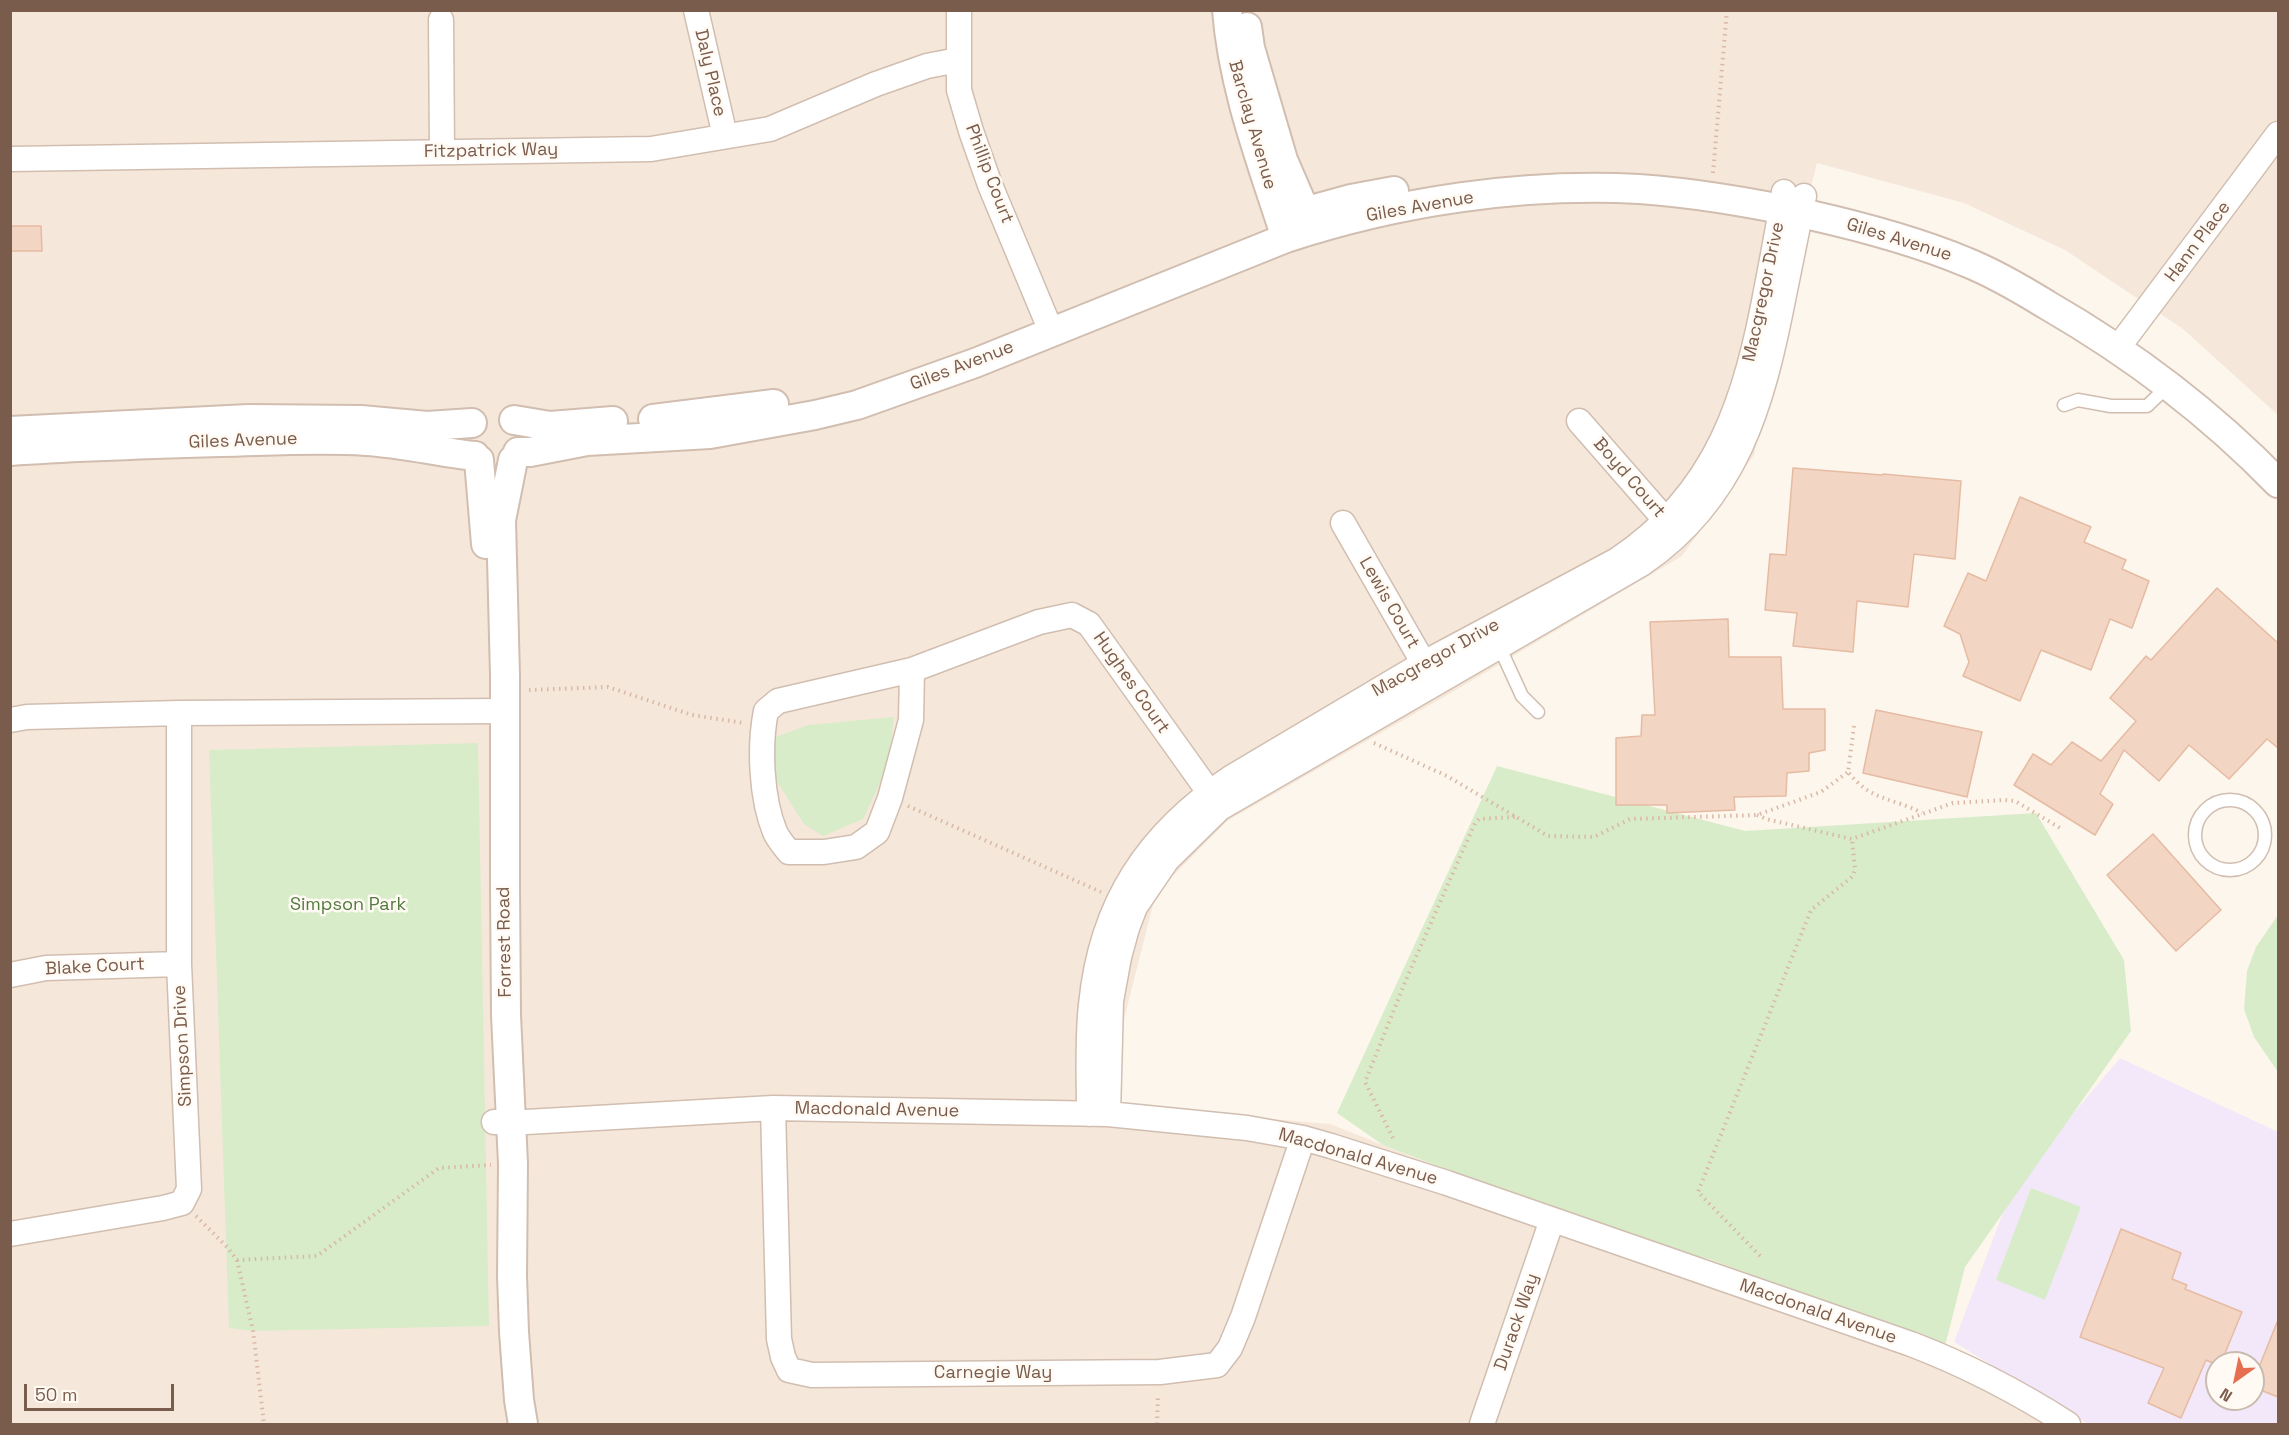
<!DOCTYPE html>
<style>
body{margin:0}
#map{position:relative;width:2289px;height:1435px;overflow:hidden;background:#fdf6ec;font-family:"Space Grotesk",sans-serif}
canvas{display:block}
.frame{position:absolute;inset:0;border:12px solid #7a5c4d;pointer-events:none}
.north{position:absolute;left:2205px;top:1351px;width:60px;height:60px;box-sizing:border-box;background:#fffaf3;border:2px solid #cabbb1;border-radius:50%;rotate:213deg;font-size:16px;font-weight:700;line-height:24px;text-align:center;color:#7a5c4d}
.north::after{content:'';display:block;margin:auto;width:21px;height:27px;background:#e76f51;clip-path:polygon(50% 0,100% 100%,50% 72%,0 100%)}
.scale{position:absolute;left:24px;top:1384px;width:150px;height:27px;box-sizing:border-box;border:3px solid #7a5c4d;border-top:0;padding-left:8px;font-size:18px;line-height:21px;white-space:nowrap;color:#7a5c4d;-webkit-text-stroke:4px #fffaf3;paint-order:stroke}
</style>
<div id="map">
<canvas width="2289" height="1435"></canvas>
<div class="frame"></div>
<div class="north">N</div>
<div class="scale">50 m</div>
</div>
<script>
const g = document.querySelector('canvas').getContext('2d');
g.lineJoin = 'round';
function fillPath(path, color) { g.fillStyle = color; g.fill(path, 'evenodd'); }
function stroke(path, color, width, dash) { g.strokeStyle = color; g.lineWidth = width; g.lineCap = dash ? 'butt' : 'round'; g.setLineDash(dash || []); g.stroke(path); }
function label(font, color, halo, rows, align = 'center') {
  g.font = font + ' "Space Grotesk",sans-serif'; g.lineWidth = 5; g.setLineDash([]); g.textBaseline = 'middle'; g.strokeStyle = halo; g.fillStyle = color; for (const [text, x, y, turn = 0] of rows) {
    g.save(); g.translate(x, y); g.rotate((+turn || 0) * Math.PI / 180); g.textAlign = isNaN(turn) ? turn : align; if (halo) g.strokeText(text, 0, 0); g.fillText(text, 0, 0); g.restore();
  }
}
const residential = new Path2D(`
 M10 11H2278V415L2183 329 2065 250 1964 203 1817 163 1800 230 1754 455 1682 556 1456 690 1227 821 1156 893 1123 1023 1119 1106 1330 1124 1548 1210 1933 1349 2062 1424H11Z`);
const education = new Path2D(`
 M2120 1058 2278 1132V1424H2088L1954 1342 2014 1184ZM2217 1363H2253V1399H2217Z`);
const green = new Path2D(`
 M894 717 888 766 863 819 823 836 804 824 754 745 808 725Z
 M478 743 489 1326 253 1331 229 1328 209 750Z
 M1497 766 1745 831 2036 813 2124 960 2131 1031 1965 1267 1945 1346 1709 1259 1619 1236 1383 1145 1337 1113Z
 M2278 915V1072L2254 1037 2244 1009 2247 971 2256 947Z
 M2031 1188 2081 1207 2045 1300 1996 1280Z`);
const building = new Path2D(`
 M10 226H41L42 251H10Z
 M1793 468 1882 475 1883 474 1961 481 1955 559 1914 554 1908 607 1857 601 1853 652 1793 646 1797 613 1765 610 1770 554 1786 555Z
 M2020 497 2091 527 2084 542 2126 560 2122 569 2149 581 2132 628 2110 619 2091 670 2041 650 2020 701 1963 676 1969 662 1960 634 1944 626 1968 573 1986 581Z
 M2217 588 2278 643V748L2267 739 2229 779 2189 745 2159 781 2124 750 2100 794 2113 804 2095 835 2014 785 2033 754 2051 765 2072 742 2101 761 2136 721 2110 698 2146 656 2151 660Z
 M1728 619 1729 657H1781L1783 709H1825V750L1809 753V771L1787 773 1786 796 1734 797 1735 810 1667 813V805H1616V738L1641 736 1642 715H1655L1650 622Z
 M1876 710 1982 732 1967 797 1863 773Z
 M2153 834 2221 910 2176 951 2107 875Z
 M2121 1229 2181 1253 2172 1279 2187 1285 2185 1289 2242 1312 2221 1363H2217V1365L2206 1360 2181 1418 2148 1403 2164 1368 2080 1337Z
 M2278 1320V1397L2253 1387V1382Z`);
const path = new Path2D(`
 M1713 173 1727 10
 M529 690 608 687 692 715 744 723
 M1854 726 1848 772C1872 802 1892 797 1922 813
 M1374 743 1447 776 1548 836 1594 837 1630 819 1757 815 1821 792 1848 772
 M908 806 1101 892
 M1757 815 1766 819 1852 839 1953 803 2005 800 2015 801 2060 828
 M1393 1138 1365 1082 1408 975 1475 823 1479 819 1515 817
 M196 1216 227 1247 237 1260 317 1256 439 1168 491 1165
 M1760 1256 1698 1192 1811 910 1853 876 1855 869 1852 839
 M237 1260 253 1331 264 1424
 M1157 1424 1158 1394`);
const service = new Path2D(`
 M2064 405 2078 400 2111 406H2147L2169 385
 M1499 646 1522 696 1538 712
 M2195 835a35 35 0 1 1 70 0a35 35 0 1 1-70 0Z`);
const minor = new Path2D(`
 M696 10 725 136
 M959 10V90L971 131 990 185 1051 331
 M441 20 442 152
 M10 159 651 149 770 129 876 84 927 66 958 60
 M2117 349 2278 134
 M1579 421 1676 532
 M1343 523 1431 676
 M912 670 911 720 890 798 877 832 856 847 824 852H789C784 846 778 839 775 832 761 798 759 746 766 711L778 701 912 670 1039 622 1072 615 1089 624 1219 806
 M10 720 27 717 179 713 505 711
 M10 975 46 968 179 964
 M773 1108 779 1339 783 1357 789 1370 812 1375 1160 1372 1217 1365 1230 1348 1243 1317 1303 1138
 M1089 1114C1089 1078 1087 1041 1091 1005 1101 903 1148 833 1232 777L1424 663 1617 560C1718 493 1746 399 1767 286 1773 255 1779 223 1784 192
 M1108 1114 1111 1001 1119 957 1127 928 1135 907 1167 860 1220 808 1643 563C1737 498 1762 406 1783 300 1790 265 1797 231 1804 196
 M494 1122H526L773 1108 1108 1114 1247 1128 1303 1138 1331 1146 1447 1183 1911 1344C1966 1365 2018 1392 2068 1424
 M10 1234 163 1208 182 1203 189 1189 179 964V713
 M1482 1424 1552 1220`);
const tertiary = new Path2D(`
 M1227 10C1233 89 1262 163 1286 238
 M1247 27 1250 48 1283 160 1305 211 1311 229
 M1293 215 1351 199 1394 191
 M653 419 774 404
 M514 420 550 426 613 421
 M10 431 249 419 361 420 427 426 472 423
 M10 451C80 446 150 444 220 442 269 441 318 438 366 441 403 443 438 452 475 456
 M518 452H530L587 441 710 434 815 415 857 405 975 363 1286 238C1398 201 1521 183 1639 189 1697 193 1754 203 1810 215 1863 227 1916 241 1966 262 1994 273 2021 289 2047 305 2132 354 2210 413 2278 483
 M479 460 486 544
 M513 460 501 520 505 676V887L506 1015 513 1164 512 1276 514 1332 519 1400 523 1424`);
const streetNames = [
 ["Daly Place",710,73,77],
 ["Barclay Avenue",1252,125,74],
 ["Fitzpatrick Way",491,151,-1],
 ["Phillip Court",989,174,69],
 ["Giles Avenue",1420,207,-10],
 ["Giles Avenue",1899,240,17],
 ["Hann Place",2198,242,-53],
 ["Macgregor Drive",1764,292,-78],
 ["Giles Avenue",962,366,-21],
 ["Giles Avenue",243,441,-2],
 ["Boyd Court",1629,478,49],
 ["Lewis Court",1389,603,60],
 ["Macgregor Drive",1436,658,-29],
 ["Hughes Court",1131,683,55],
 ["Forrest Road",505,942,-91],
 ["Blake Court",95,967,-3],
 ["Simpson Drive",183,1046,-93],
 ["Macdonald Avenue",877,1110,1],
 ["Macdonald Avenue",1358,1157,16],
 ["Macdonald Avenue",1818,1312,19],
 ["Durack Way",1517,1322,-71],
 ["Carnegie Way",993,1373]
];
const parkNames = [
 ["Simpson Park",348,905]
];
fillPath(residential, '#f5e8da');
fillPath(education, '#f3e8fa');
fillPath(green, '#d8ecc9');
fillPath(building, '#f3d5c3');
stroke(building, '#e6bba3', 1.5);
stroke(service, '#d1beb0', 15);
stroke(minor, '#d1beb0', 27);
stroke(tertiary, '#d1beb0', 32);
stroke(path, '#d9b8a5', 4, [1.5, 4.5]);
stroke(service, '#fff', 12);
stroke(minor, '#fff', 24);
stroke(tertiary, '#fff', 28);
label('18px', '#7a5c4d', '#fffaf3', streetNames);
label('18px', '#537a41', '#fffaf3', parkNames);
</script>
